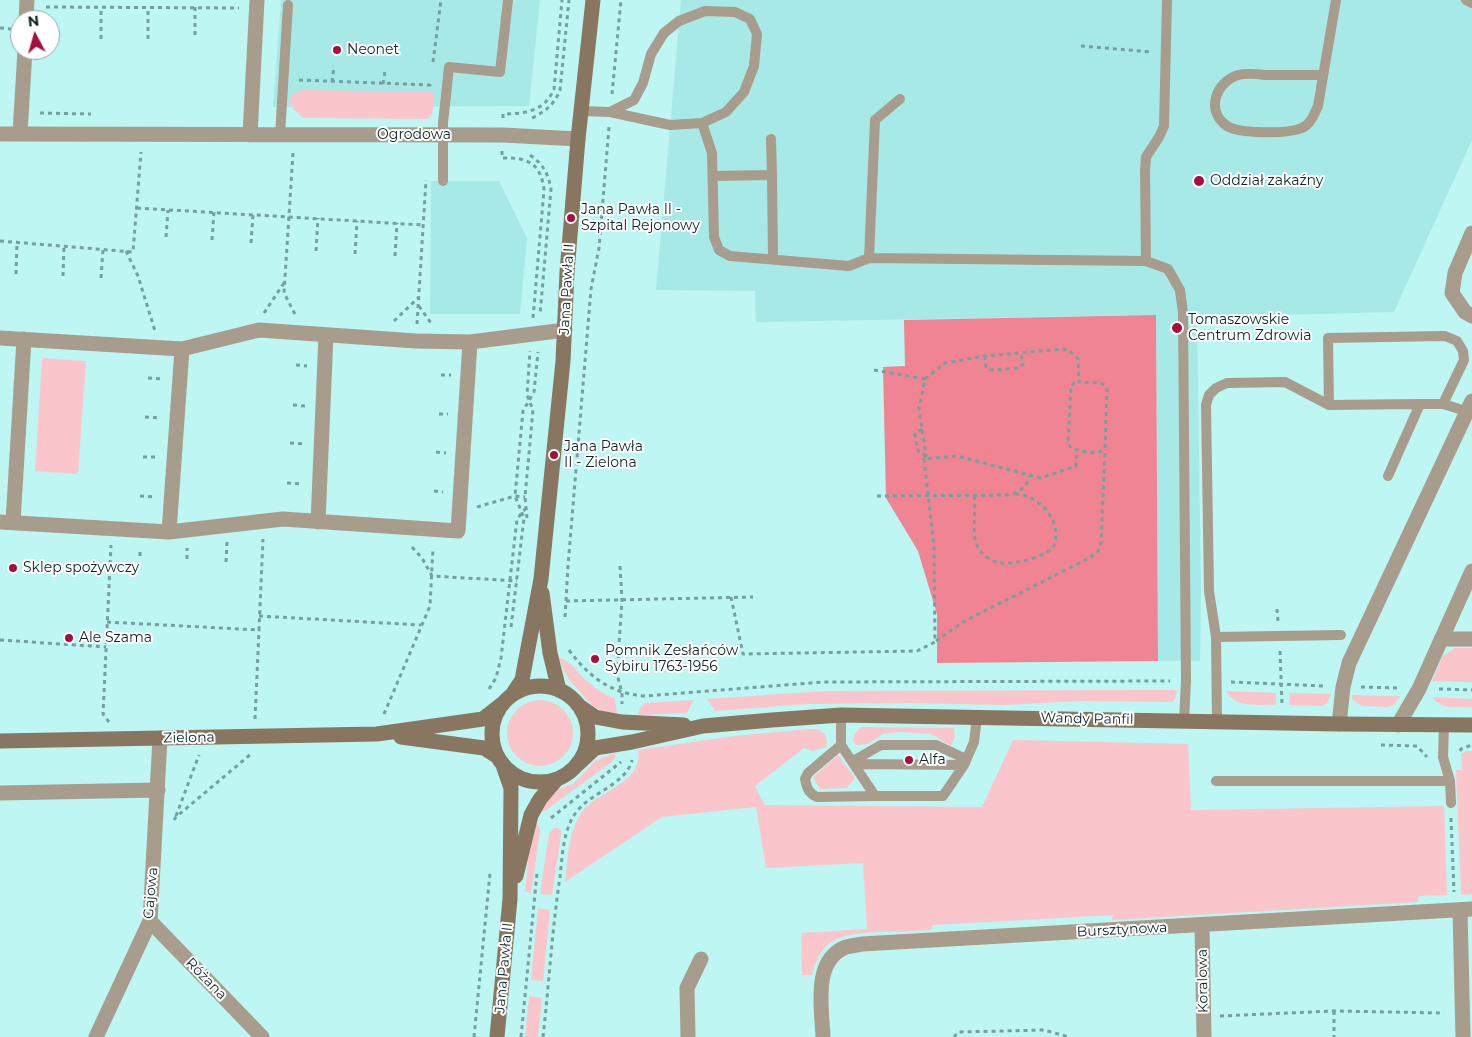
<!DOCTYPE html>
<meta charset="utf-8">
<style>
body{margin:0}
#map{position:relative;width:1472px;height:1037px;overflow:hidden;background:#bdf6f3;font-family:Montserrat,sans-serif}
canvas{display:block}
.north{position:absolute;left:10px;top:10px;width:50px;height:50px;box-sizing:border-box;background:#fff;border:1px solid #9fa7a7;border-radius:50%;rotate:354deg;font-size:14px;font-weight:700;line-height:20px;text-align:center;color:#0e2423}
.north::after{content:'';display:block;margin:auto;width:18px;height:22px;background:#a70e3d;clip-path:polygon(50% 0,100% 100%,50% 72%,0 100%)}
</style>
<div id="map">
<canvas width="1472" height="1037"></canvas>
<div class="north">N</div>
</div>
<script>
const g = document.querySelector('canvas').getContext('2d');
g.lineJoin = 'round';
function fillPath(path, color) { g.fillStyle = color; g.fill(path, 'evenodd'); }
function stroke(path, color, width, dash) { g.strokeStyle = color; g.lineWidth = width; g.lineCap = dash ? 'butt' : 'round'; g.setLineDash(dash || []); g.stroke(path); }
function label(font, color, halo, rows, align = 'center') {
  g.font = font + ' Montserrat,sans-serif'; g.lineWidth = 4; g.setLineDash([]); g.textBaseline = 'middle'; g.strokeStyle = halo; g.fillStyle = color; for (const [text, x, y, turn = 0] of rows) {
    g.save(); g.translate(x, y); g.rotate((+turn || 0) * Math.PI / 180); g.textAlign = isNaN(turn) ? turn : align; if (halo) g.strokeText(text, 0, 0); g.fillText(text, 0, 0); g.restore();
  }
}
const built = new Path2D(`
 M281 0H540L529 106 273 107Z
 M681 0H1472V140L1394 312 1197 317 1201 591 1200 661H1158L1156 315 756 322 755 291 656 290Z
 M431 181H499L527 238 520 314H430Z`);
const green = new Path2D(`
 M305 90 432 92 435 96 432 114 428 119 303 118 293 109 289 99 298 91Z
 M42 358 86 361 78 474 35 471Z
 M1455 648H1472V682L1432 681 1443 656Z
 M559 658C571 660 578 674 587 681 595 689 605 694 615 699L617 714 603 711 593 706 570 681 564 671Z
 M1177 690 1175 700 1171 702 1080 701 1006 705 907 703 809 704 715 711 707 699 825 691Z
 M1226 691 1276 693V705C1258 704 1236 709 1226 691Z
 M1290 693 1331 694 1327 703 1322 706 1289 705Z
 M1351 695 1400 696 1395 704 1389 707 1362 706 1353 700Z
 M1432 697 1472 699V707C1458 707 1441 710 1432 697Z
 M694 700 687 713 638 715 640 708 645 703Z
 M507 733a33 33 0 1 1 66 0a33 33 0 1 1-66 0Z
 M862 727 954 728 955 737 951 746 931 734 900 732 883 734 868 744 857 745 853 741C854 734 856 731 862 727Z
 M810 729H818L825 734 827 741 826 747 813 751 804 748 755 786 765 805 982 807 1013 740 1188 744 1191 810 1444 806 1447 895 1418 896V902L1112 920 1113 915 933 925 931 930C914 931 897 932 880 932 845 934 821 935 812 975H802L801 933 867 929 863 863 766 868 756 807 662 817 565 882C568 860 568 831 582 812 597 791 644 783 638 750L734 736Z
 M1466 751H1472V894L1461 895 1456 770H1462L1461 754Z
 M615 753C616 758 613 761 609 764L545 811 540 810 553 792 574 783 595 761Z
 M838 755 855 778 847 788 820 789 813 777Z
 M536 823 540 828V832L531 893 525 891 529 852Z
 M554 828H558L561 830V835L552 895 540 894 549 833Z
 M538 908 550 910 543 981 531 980Z
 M529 996 542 998 538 1037H525Z`);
const forest = new Path2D(`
 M1156 315 1158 661 937 663V614L918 551 886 498 883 367 905 366 904 320Z`);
const path = new Path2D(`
 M46 7 239 8
 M195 7V39
 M0 28 12 29
 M101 39V7
 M148 39V7
 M1081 46 1152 52
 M433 62 441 0
 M299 80 430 85 431 83
 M332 82 334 66
 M383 84 385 71
 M612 94 621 0
 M40 113 91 114
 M503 118V114C525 114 545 111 554 89L562 0
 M532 118C546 111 554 105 560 90L569 0
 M502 151V158C527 157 541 163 544 190L533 318
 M293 153 284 293 296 316
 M530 155C543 164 548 173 551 189L540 315
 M137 208 423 225
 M166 237 168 210
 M212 240 214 212
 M0 241 133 252 141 152
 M251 243 253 215
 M126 251 138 276 155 331
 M316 251 318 218
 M355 254 357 221
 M395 256 397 223
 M16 274 17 242
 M63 276 64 246
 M101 278 103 249
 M419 306 431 323
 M264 313 284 283
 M394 321 418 298
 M417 324 426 180
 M985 356 986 367 989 370 1019 368 1023 364 1021 353
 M296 365 307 366
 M874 370 925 379 919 409 926 455 924 459
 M441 375H451
 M148 378 162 379
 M925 379 945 363 985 356 1063 349 1070 351 1078 359 1079 382 1101 383 1105 385 1107 390 1105 448C1097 457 1082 451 1071 448L1068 443 1071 386 1074 383 1079 382
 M293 405 305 406
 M439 414H448
 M145 417 159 418
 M922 429 915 434 917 448 920 454 926 455
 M290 443 305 444
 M436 452 446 453
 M143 457H157
 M287 483 302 484
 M434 491 443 492
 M140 496 154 497
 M877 496 1007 495C1018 493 1027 488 1029 476
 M974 496C977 512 970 535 979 549 983 556 993 562 1001 563 1013 565 1049 557 1054 545 1063 521 1038 494 1015 494
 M477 507 515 496 525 497
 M527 518 525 497 533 410 527 395 530 351
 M412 547 422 558 432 576 517 581
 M140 556V548
 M187 559V548
 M226 562 227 542
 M620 566 622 600 617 674 622 693V704
 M731 597 743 654 917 651 935 642 934 547 924 459 957 456 1041 478 1076 466 1077 450
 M566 601 753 597
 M1277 609 1278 622
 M259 616 421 625
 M565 617 568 566 591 289 599 248 609 127
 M107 622 259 630 263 539
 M511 627 524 518 515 496 523 411 534 392 538 352
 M0 640 106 647
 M936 641 963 622 1091 557 1098 551 1101 543 1105 449
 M569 650C588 676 611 694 645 696L823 682 1170 681
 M1280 651 1282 705
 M1231 682 1325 686
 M1361 687 1400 688
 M489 689 496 678 501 658 517 519 526 508
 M1439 689 1472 690
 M384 714 430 606 433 548
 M255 719 259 630
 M109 722 103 714 111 545
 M1381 745 1417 746 1427 757
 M1460 751 1461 749 1472 745
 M176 816 199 755
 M551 818 621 762
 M1451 818 1454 892
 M174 820 176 817 251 754
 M1334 1011V1037
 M1220 1016 1334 1011 1444 1013
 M474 1037 490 873
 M521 1037 537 873
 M543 1037C549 984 552 930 560 877 562 858 563 834 573 817 586 793 626 786 632 760
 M954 1037 958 1032 1044 1030 1069 1037`);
const lane = new Path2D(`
 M1167 0 1164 126 1159 137 1146 157 1145 170 1146 261 1168 269 1180 290 1183 313 1186 681 1184 721
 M1466 0 1472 3
 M1323 75C1303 75 1284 75 1265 75 1257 74 1246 73 1238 75 1216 82 1205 111 1227 126 1240 134 1288 134 1302 128 1311 124 1314 114 1318 106L1336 0
 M581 111 610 112 670 125 702 123 726 112 744 92 754 66 757 34 750 19 735 12 705 11 679 21 664 33 651 54 643 83 634 100 610 112
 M702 123 712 153 714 237 719 250 730 256 849 266 869 258 875 120 900 99
 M280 135 288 5
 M771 139 772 175
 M714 176 772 175 773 259
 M443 181V123L449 67 500 72 508 0
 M869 258 1146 261
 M1443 404 1466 411
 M1329 405 1328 338 1445 336 1457 341 1463 351 1464 360 1443 404H1420
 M1216 637 1341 635
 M841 715V745L875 796H943L964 765 974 742 977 717
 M1217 721 1216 637 1209 591 1206 405 1209 395 1216 388 1227 383 1285 382 1329 405 1420 404 1388 476
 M1444 725 1443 757 1450 781 1451 803
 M841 745 808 773 805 779C807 788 808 793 817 797L875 796
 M853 761 881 745H936L966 759
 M855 764 964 765
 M1216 781H1450`);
const street = new Path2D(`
 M26 20 27 0
 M0 134 503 135 578 139
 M20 134 25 50
 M250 135 257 0
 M1472 233 1455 273 1452 293 1465 312 1472 316
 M0 338 182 349 259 330 416 341 470 342 565 330
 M0 522 169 532 283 519 458 531 470 342
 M13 522 24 339
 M318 522 326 335
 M169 532 182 349
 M1441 639H1472
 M1339 724 1343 687 1349 663 1472 401
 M1398 725 1419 689 1472 571
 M0 793 158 790
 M1460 910 1463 1037
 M150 921 262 1037
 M1202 925 1204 1037
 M96 1037 150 921 160 738
 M688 1037 687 988 701 959
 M823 1037C822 1009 812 960 846 947 851 946 857 945 862 944L1472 909`);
const secondary = new Path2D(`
 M542 593 550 653 559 690
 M492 734a48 48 0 1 1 96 0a48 48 0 1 1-96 0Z
 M512 695 522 680 541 579 563 361 567 272 578 139 593 0
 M579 706 595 717 622 722 684 725
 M401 737 484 748 498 757
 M0 741 377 734 483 719 502 704
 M578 764 595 748 632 742 703 726 772 720 841 715 1339 724 1472 725
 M516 876 531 815 540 799 557 779
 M497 1037 510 899 511 788 503 765`);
const markers = [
 [337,50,5,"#a70e3d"],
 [1199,181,6,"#a70e3d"],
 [571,218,5,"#a70e3d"],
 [1177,328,6,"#a70e3d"],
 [554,455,5,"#a70e3d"],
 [13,568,5,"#a70e3d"],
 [69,638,5,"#a70e3d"],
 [595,659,5,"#a70e3d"],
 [909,760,5,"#a70e3d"]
];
const poiNames = [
 ["Neonet",347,50],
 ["Oddział zakaźny",1210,181],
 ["Jana Pawła II -",581,210],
 ["Szpital Rejonowy",581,226],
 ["Tomaszowskie",1188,320],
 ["Centrum Zdrowia",1188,336],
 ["Jana Pawła",564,447],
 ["II - Zielona",564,463],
 ["Sklep spożywczy",23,568],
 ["Ale Szama",79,638],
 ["Pomnik Zesłańców",605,651],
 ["Sybiru 1763-1956",605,667],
 ["Alfa",919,760]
];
const streetNames = [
 ["Ogrodowa",414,135],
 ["Jana Pawła II",567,289,-87],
 ["Wandy Panfil",1087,719,1],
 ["Zielona",189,738,-1],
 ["Gajowa",151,893,-85],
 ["Bursztynowa",1122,930,-3],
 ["Jana Pawła II",504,968,-85],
 ["Różana",206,979,46],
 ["Koralowa",1203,981,-91]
];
fillPath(built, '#a7e9e6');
fillPath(green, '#fbc6cb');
fillPath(forest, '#f18493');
stroke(path, '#76a09e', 3, [4, 4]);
stroke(lane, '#a89c8d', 10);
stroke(street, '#a89c8d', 15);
stroke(secondary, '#887661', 15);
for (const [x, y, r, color] of markers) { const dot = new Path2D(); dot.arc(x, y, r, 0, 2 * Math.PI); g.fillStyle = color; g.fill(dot); stroke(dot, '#fff', 2); }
label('14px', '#0e2423', '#fff', poiNames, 'left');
label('14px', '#0e2423', '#fff', streetNames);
</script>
